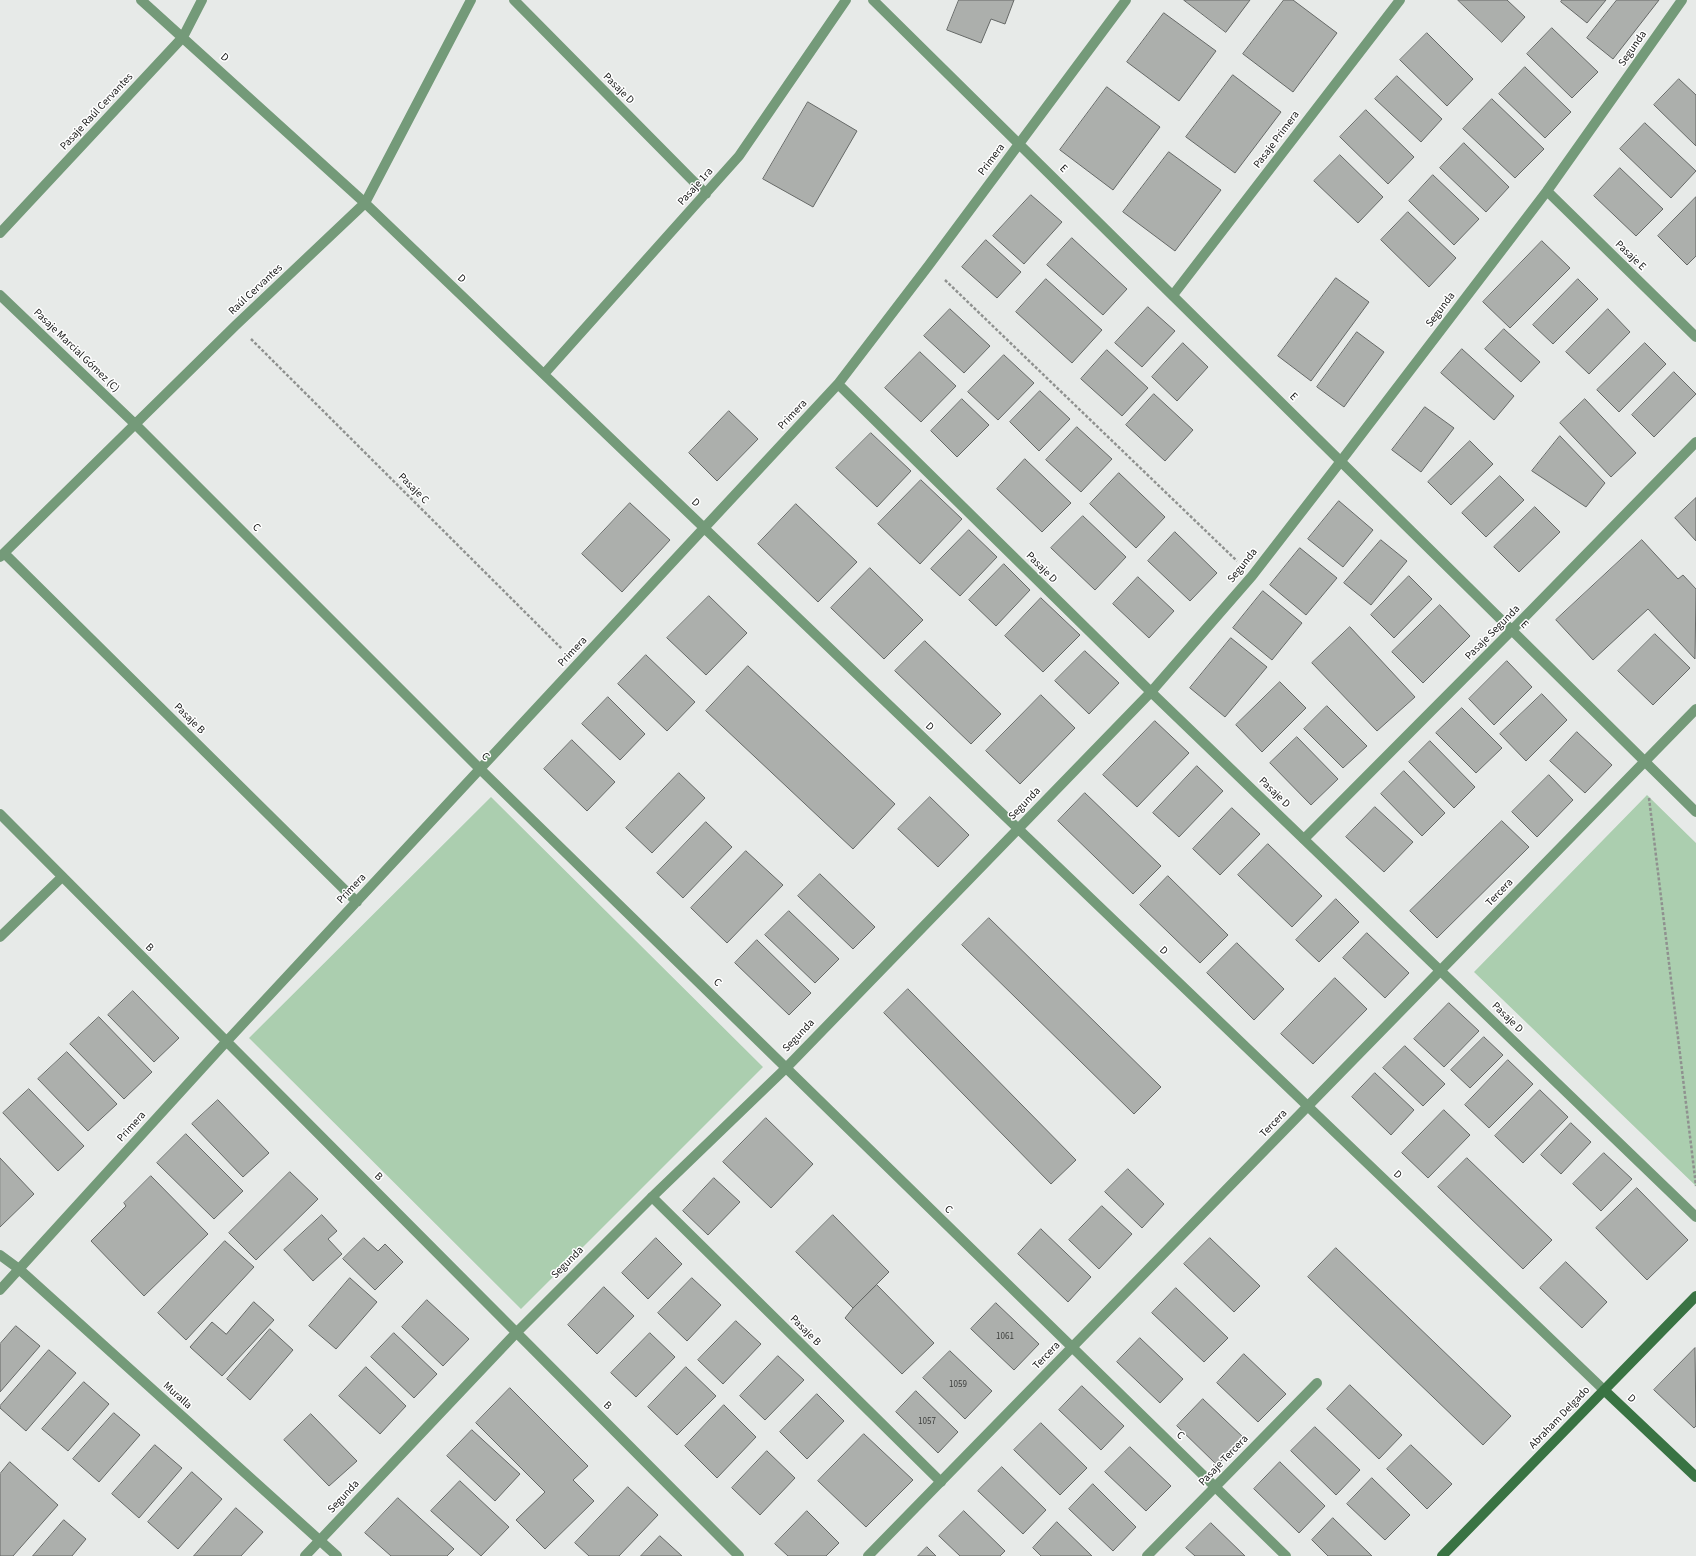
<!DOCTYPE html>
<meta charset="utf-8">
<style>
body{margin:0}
canvas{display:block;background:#e7eae8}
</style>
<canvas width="1696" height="1556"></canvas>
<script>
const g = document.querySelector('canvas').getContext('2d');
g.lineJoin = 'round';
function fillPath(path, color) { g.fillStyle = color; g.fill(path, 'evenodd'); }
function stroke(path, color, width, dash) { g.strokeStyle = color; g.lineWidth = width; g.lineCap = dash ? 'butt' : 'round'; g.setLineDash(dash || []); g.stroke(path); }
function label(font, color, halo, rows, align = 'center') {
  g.font = font + ' "Source Sans 3",sans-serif'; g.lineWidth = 3; g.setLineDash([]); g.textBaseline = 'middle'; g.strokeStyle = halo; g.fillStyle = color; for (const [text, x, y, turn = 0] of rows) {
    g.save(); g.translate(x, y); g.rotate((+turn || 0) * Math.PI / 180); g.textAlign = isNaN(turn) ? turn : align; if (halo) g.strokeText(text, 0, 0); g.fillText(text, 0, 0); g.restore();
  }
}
const green = new Path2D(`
 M1647 795 1696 843V1186L1474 972Z
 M491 797 763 1067 521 1309 249 1038Z`);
const building = new Path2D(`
 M959 0H1014L1005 24 991 19 981 43 947 30Z
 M1184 0H1250L1226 32Z
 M1284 0H1293L1337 33 1293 92 1243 54Z
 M1458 0H1507L1525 17 1502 42Z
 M1562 0H1606L1587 23 1561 2Z
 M1617 0H1659L1613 59 1587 38Z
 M1164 13 1216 51 1179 101 1127 62Z
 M1552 28 1598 72 1572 98 1527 54Z
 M1427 33 1473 79 1447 106 1400 60Z
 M1525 67 1571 112 1545 138 1499 94Z
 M1233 75 1281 112 1235 173 1186 137Z
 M1397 76 1442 119 1421 142 1375 99Z
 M1679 79 1696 95V146L1654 105Z
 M1107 87 1160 127 1113 190 1060 150Z
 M1492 99 1544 149 1515 178 1463 129Z
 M808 102 857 131 813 207 763 179Z
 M1366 110 1414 157 1388 184 1340 137Z
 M1645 123 1696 171 1671 198 1620 149Z
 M1464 143 1509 187 1486 212 1440 168Z
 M1169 152 1221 190 1175 251 1123 212Z
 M1340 155 1383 197 1358 223 1314 181Z
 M1620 168 1663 209 1636 236 1594 196Z
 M1433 175 1479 219 1454 245 1409 201Z
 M1031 195 1062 222 1024 264 993 236Z
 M1696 197V256L1687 265 1658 236Z
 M1408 212 1456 258 1429 287 1381 240Z
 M1072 238 1127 289 1103 315 1047 265Z
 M986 240 1021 272 997 298 962 267Z
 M1542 241 1570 268 1510 328 1483 302Z
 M1336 278 1369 302 1311 381 1278 356Z
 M1046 279 1102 330 1072 363 1016 312Z
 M1578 279 1598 299 1553 344 1533 325Z
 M1148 307 1175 331 1142 367 1115 343Z
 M950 309 990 346 964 373 924 336Z
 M1608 309 1630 332 1589 374 1566 352Z
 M1504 329 1540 362 1521 382 1485 349Z
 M1357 332 1384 352 1344 407 1317 387Z
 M1183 343 1208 367 1177 401 1152 377Z
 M1645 343 1666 364 1619 412 1597 390Z
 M1462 349 1514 396 1494 420 1441 373Z
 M1107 350 1148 388 1122 416 1081 379Z
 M920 352 956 386 921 422 885 388Z
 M1004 355 1034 383 998 420 968 392Z
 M1674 372 1696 394 1654 437 1632 415Z
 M1040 391 1070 419 1039 451 1010 422Z
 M1154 394 1193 430 1165 461 1126 425Z
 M962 399 989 425 957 457 931 431Z
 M1585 399 1636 453 1611 477 1560 423Z
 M1425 407 1454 428 1421 472 1392 450Z
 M729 411 758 439 717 481 689 453Z
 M1077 427 1112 459 1081 492 1046 460Z
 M871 433 911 471 877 507 836 468Z
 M1560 436 1605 483 1586 507 1532 471Z
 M1470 441 1493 464 1451 505 1428 482Z
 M1025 459 1071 503 1042 532 997 489Z
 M1119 473 1165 517 1136 548 1090 504Z
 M1500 476 1524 500 1486 537 1462 513Z
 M921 480 962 519 920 564 878 524Z
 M1696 498V541L1675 518Z
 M1339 501 1373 530 1343 567 1308 539Z
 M630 503 670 540 622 592 582 554Z
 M796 504 857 562 818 602 758 544Z
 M1535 507 1560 532 1519 572 1494 547Z
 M1083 516 1126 557 1095 590 1051 548Z
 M969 530 997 557 960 596 931 569Z
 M1175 532 1217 573 1190 601 1148 561Z
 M1381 540 1407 561 1371 605 1344 583Z
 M1642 540 1678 579 1683 575 1696 589 1695 659 1648 609 1593 660 1556 620Z
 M1300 548 1337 578 1306 615 1270 585Z
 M1004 564 1030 590 996 626 969 600Z
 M870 568 923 620 884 659 831 608Z
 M1409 576 1432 599 1394 638 1371 615Z
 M1138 577 1174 611 1149 638 1113 604Z
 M1263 591 1302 623 1272 660 1233 628Z
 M709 596 747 633 706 675 667 638Z
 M1041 598 1080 635 1043 672 1005 636Z
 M1440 605 1470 636 1423 683 1392 652Z
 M1350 627 1415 697 1377 731 1312 663Z
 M1655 634 1690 668 1653 705 1618 671Z
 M1231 638 1267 667 1225 717 1190 688Z
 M925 641 1001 714 971 744 895 671Z
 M1085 651 1119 683 1089 714 1055 681Z
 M646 655 695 702 667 731 618 684Z
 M1507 661 1532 687 1494 725 1469 699Z
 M748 666 895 804 853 849 706 711Z
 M1280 682 1306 708 1262 752 1236 725Z
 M1542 694 1567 720 1526 761 1500 734Z
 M1041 695 1075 728 1020 784 986 751Z
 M608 697 645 734 620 760 582 724Z
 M1327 706 1367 746 1343 768 1304 729Z
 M1462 708 1502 748 1476 773 1436 733Z
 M1155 721 1189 753 1137 807 1103 775Z
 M1577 732 1612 765 1585 793 1550 761Z
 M1297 737 1338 779 1311 805 1270 763Z
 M572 740 615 782 587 811 544 769Z
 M1430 741 1475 787 1454 808 1409 762Z
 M1197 766 1223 791 1179 837 1153 813Z
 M1404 771 1445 813 1422 836 1381 794Z
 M679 773 705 798 652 853 626 828Z
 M1549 775 1573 800 1537 837 1512 812Z
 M1085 793 1161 866 1133 894 1058 821Z
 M930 797 969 835 938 867 898 829Z
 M1375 807 1413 842 1384 872 1346 837Z
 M1232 808 1260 834 1220 875 1193 849Z
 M1502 821 1529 847 1437 938 1410 911Z
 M706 822 732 847 683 898 657 873Z
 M1268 844 1322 896 1292 927 1238 875Z
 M746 851 783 885 727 943 691 908Z
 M820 874 875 927 853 949 798 896Z
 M1168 876 1228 935 1200 963 1140 905Z
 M1336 899 1359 922 1319 962 1296 940Z
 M789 911 839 959 815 983 765 935Z
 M989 918 1161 1087 1134 1114 962 945Z
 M1367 933 1409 973 1385 998 1343 958Z
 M757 940 811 993 789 1015 735 963Z
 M1237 943 1284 989 1254 1020 1207 973Z
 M1335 978 1367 1009 1313 1064 1281 1034Z
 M908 989 1076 1160 1051 1184 884 1013Z
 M133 991 179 1038 154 1062 108 1015Z
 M1449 1003 1479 1031 1444 1067 1414 1039Z
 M99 1017 152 1072 124 1099 70 1044Z
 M1484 1037 1503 1055 1470 1088 1451 1070Z
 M1405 1046 1445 1084 1423 1106 1383 1068Z
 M67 1052 117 1104 88 1131 38 1079Z
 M1508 1060 1533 1084 1489 1128 1465 1105Z
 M1375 1073 1414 1110 1391 1135 1352 1097Z
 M29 1089 84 1146 58 1171 3 1113Z
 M1540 1090 1568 1117 1523 1163 1495 1136Z
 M218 1100 269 1153 243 1177 192 1124Z
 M1444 1110 1470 1135 1428 1178 1402 1153Z
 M766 1118 813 1164 771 1208 723 1162Z
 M1571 1123 1591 1142 1561 1174 1541 1155Z
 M186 1134 243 1191 214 1219 157 1163Z
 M1604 1153 1632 1179 1601 1211 1573 1184Z
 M0 1158 34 1194 0 1227Z
 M1467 1158 1552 1240 1523 1269 1438 1187Z
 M1128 1169 1164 1204 1142 1228 1105 1192Z
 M290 1172 318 1199 256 1260 229 1233Z
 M151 1176 208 1234 144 1296 91 1241 126 1206 124 1203Z
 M714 1178 740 1202 708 1235 683 1211Z
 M1637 1188 1688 1240 1647 1280 1596 1228Z
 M1102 1206 1132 1234 1099 1269 1069 1240Z
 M322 1215 337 1231 328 1239 342 1254 313 1281 284 1250Z
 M833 1215 889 1272 853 1308 796 1252Z
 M1041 1229 1091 1277 1068 1302 1018 1254Z
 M364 1238 378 1251 385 1244 403 1262 375 1290 343 1259Z
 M656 1238 682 1264 648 1299 622 1273Z
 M1210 1238 1260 1286 1234 1312 1184 1264Z
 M225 1241 254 1267 186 1340 158 1313Z
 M1336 1248 1511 1416 1483 1445 1308 1277Z
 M1566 1262 1607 1302 1582 1328 1540 1288Z
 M350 1278 377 1302 336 1349 309 1326Z
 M692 1278 721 1305 687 1341 658 1313Z
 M877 1285 934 1343 902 1374 845 1318 853 1308Z
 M604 1287 634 1316 597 1354 568 1325Z
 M1176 1288 1228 1338 1204 1362 1152 1313Z
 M427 1300 469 1339 443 1366 402 1327Z
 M254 1302 274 1320 222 1376 190 1347 212 1322 226 1334Z
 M996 1303 1039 1344 1014 1370 971 1329Z
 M736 1321 761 1344 723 1384 698 1360Z
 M16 1326 40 1346 0 1392V1344Z
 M270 1329 293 1350 250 1400 227 1379Z
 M394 1333 437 1374 414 1398 371 1357Z
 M650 1333 675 1357 636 1397 611 1373Z
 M1140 1338 1183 1379 1160 1403 1117 1362Z
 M1695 1348 1696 1426 1694 1428 1654 1390Z
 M49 1350 76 1373 26 1431 0 1408V1406Z
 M950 1351 992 1391 965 1419 923 1378Z
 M1244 1354 1286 1394 1258 1422 1217 1383Z
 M778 1356 804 1380 765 1420 740 1396Z
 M366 1367 406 1406 380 1434 339 1396Z
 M686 1367 716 1396 677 1435 648 1407Z
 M84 1382 109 1404 68 1451 42 1429Z
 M1350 1385 1402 1435 1379 1459 1327 1409Z
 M1082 1386 1124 1426 1101 1450 1059 1410Z
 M510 1388 588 1466 573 1480 594 1501 545 1549 516 1520 545 1492 476 1423Z
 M916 1391 958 1432 938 1453 896 1412Z
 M817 1394 844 1421 807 1459 780 1432Z
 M1203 1399 1244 1438 1217 1465 1177 1426Z
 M724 1405 756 1437 717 1478 685 1446Z
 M114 1413 140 1435 99 1482 73 1459Z
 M311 1414 357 1461 329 1486 284 1440Z
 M1041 1423 1087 1468 1060 1495 1014 1450Z
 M1315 1427 1360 1470 1336 1495 1291 1451Z
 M472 1430 520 1474 495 1501 447 1456Z
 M864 1434 913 1480 866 1527 818 1481Z
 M155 1445 182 1468 139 1518 112 1494Z
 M1411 1445 1452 1484 1427 1509 1387 1469Z
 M1130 1447 1171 1486 1146 1511 1105 1472Z
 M767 1451 795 1478 760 1515 732 1488Z
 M10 1462 58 1505 13 1556H0V1474Z
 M1280 1462 1325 1506 1299 1533 1254 1489Z
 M1002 1467 1046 1510 1023 1534 978 1491Z
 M192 1472 222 1499 178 1549 148 1522Z
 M1372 1478 1410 1515 1385 1540 1347 1504Z
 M460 1481 509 1527 481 1556 431 1511Z
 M1093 1484 1136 1527 1113 1551 1069 1509Z
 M628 1487 658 1515 619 1556H589L575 1543Z
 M398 1498 454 1549 447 1556H391L365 1533Z
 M236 1508 263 1532 241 1556H194Z
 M807 1511 839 1543 826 1556H788L775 1544Z
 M964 1511 1005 1551 1000 1556H960L939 1536Z
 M1333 1518 1372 1556H1328L1312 1540Z
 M64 1520 86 1539 72 1556H33Z
 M1057 1522 1092 1556H1041L1033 1548Z
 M1211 1523 1245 1556H1195L1186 1548Z
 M660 1536 682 1556H641Z
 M927 1547 936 1556H918Z`);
const path = new Path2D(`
 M945 280 1237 561
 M251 339 562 649
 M1649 798 1696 1186`);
const lane = new Path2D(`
 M1173 295 1400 0
 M1304 839 1512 630
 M652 1197 941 1482
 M0 1255 19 1269
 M1215 1487 1317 1383`);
const street = new Path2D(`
 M141 0 365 203 1604 1390
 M514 0 706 194
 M873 0 1696 812
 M1547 191 1696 337
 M0 233 183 37 202 0
 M0 295 135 424 480 769 1286 1556
 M544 374 739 156 846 0
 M838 384 1151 692 1696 1217
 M4 553 357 902
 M0 557 236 325 365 203 471 0
 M1512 630 1696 442
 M0 814 739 1556
 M0 937 62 877
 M19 1269 337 1556
 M0 1290 226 1042 838 384 929 265 1126 0
 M305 1556 516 1333 652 1197 786 1068 1151 692 1252 576 1341 461 1547 191 1682 0
 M868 1556 1696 709
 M1147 1556 1215 1487`);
const secondary = new Path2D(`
 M1604 1390 1696 1477
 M1442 1556 1696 1296`);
const numberNames = [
 ["1061",1005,1337],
 ["1059",958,1385],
 ["1057",927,1422]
];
const streetNames = [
 ["Segunda",1633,49,-55],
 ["D",224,58,42],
 ["Pasaje D",618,89,45],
 ["Pasaje Raúl Cervantes",97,112,-47],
 ["Pasaje Primera",1277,140,-53],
 ["Primera",992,160,-53],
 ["E",1063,169,45],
 ["Pasaje 1ra",696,187,-48],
 ["Pasaje E",1630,256,44],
 ["D",461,279,44],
 ["Raúl Cervantes",256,290,-43],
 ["Segunda",1441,310,-53],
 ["Pasaje Marcial Gómez (C)",76,351,44],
 ["E",1293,397,45],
 ["Primera",793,415,-47],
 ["Pasaje C",413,489,45],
 ["D",695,503,44],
 ["C",256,528,45],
 ["Segunda",1243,566,-51],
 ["Pasaje D",1041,568,45],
 ["E",1524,625,45],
 ["Pasaje Segunda",1493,633,-45],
 ["Primera",573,652,-47],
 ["Pasaje B",189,719,45],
 ["D",929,727,44],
 ["C",485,757,45],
 ["Pasaje D",1274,793,44],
 ["Segunda",1025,804,-46],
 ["Primera",352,889,-47],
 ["Tercera",1500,893,-46],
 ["B",149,948,45],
 ["D",1163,951,44],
 ["C",717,983,44],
 ["Pasaje D",1507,1018,44],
 ["Segunda",799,1036,-46],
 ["Tercera",1274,1124,-46],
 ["Primera",132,1127,-48],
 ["D",1397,1175,44],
 ["B",378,1177,45],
 ["C",948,1210,44],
 ["Segunda",568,1263,-45],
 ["Pasaje B",805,1331,45],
 ["Tercera",1047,1356,-46],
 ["Muralla",177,1396,42],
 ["D",1631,1399,43],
 ["B",607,1406,45],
 ["Abraham Delgado",1560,1418,-46],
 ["C",1180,1436,44],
 ["Pasaje Tercera",1224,1461,-46],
 ["Segunda",344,1497,-47]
];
fillPath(green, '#abceaf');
fillPath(building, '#acafac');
stroke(building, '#666967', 1);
stroke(path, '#8f918f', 2.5, [3, 2]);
stroke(lane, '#749a79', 10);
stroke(street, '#749a79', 10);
stroke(secondary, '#397343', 10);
label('9px', '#3c3e3c', null, numberNames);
label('11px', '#171817', '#fff', streetNames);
</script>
